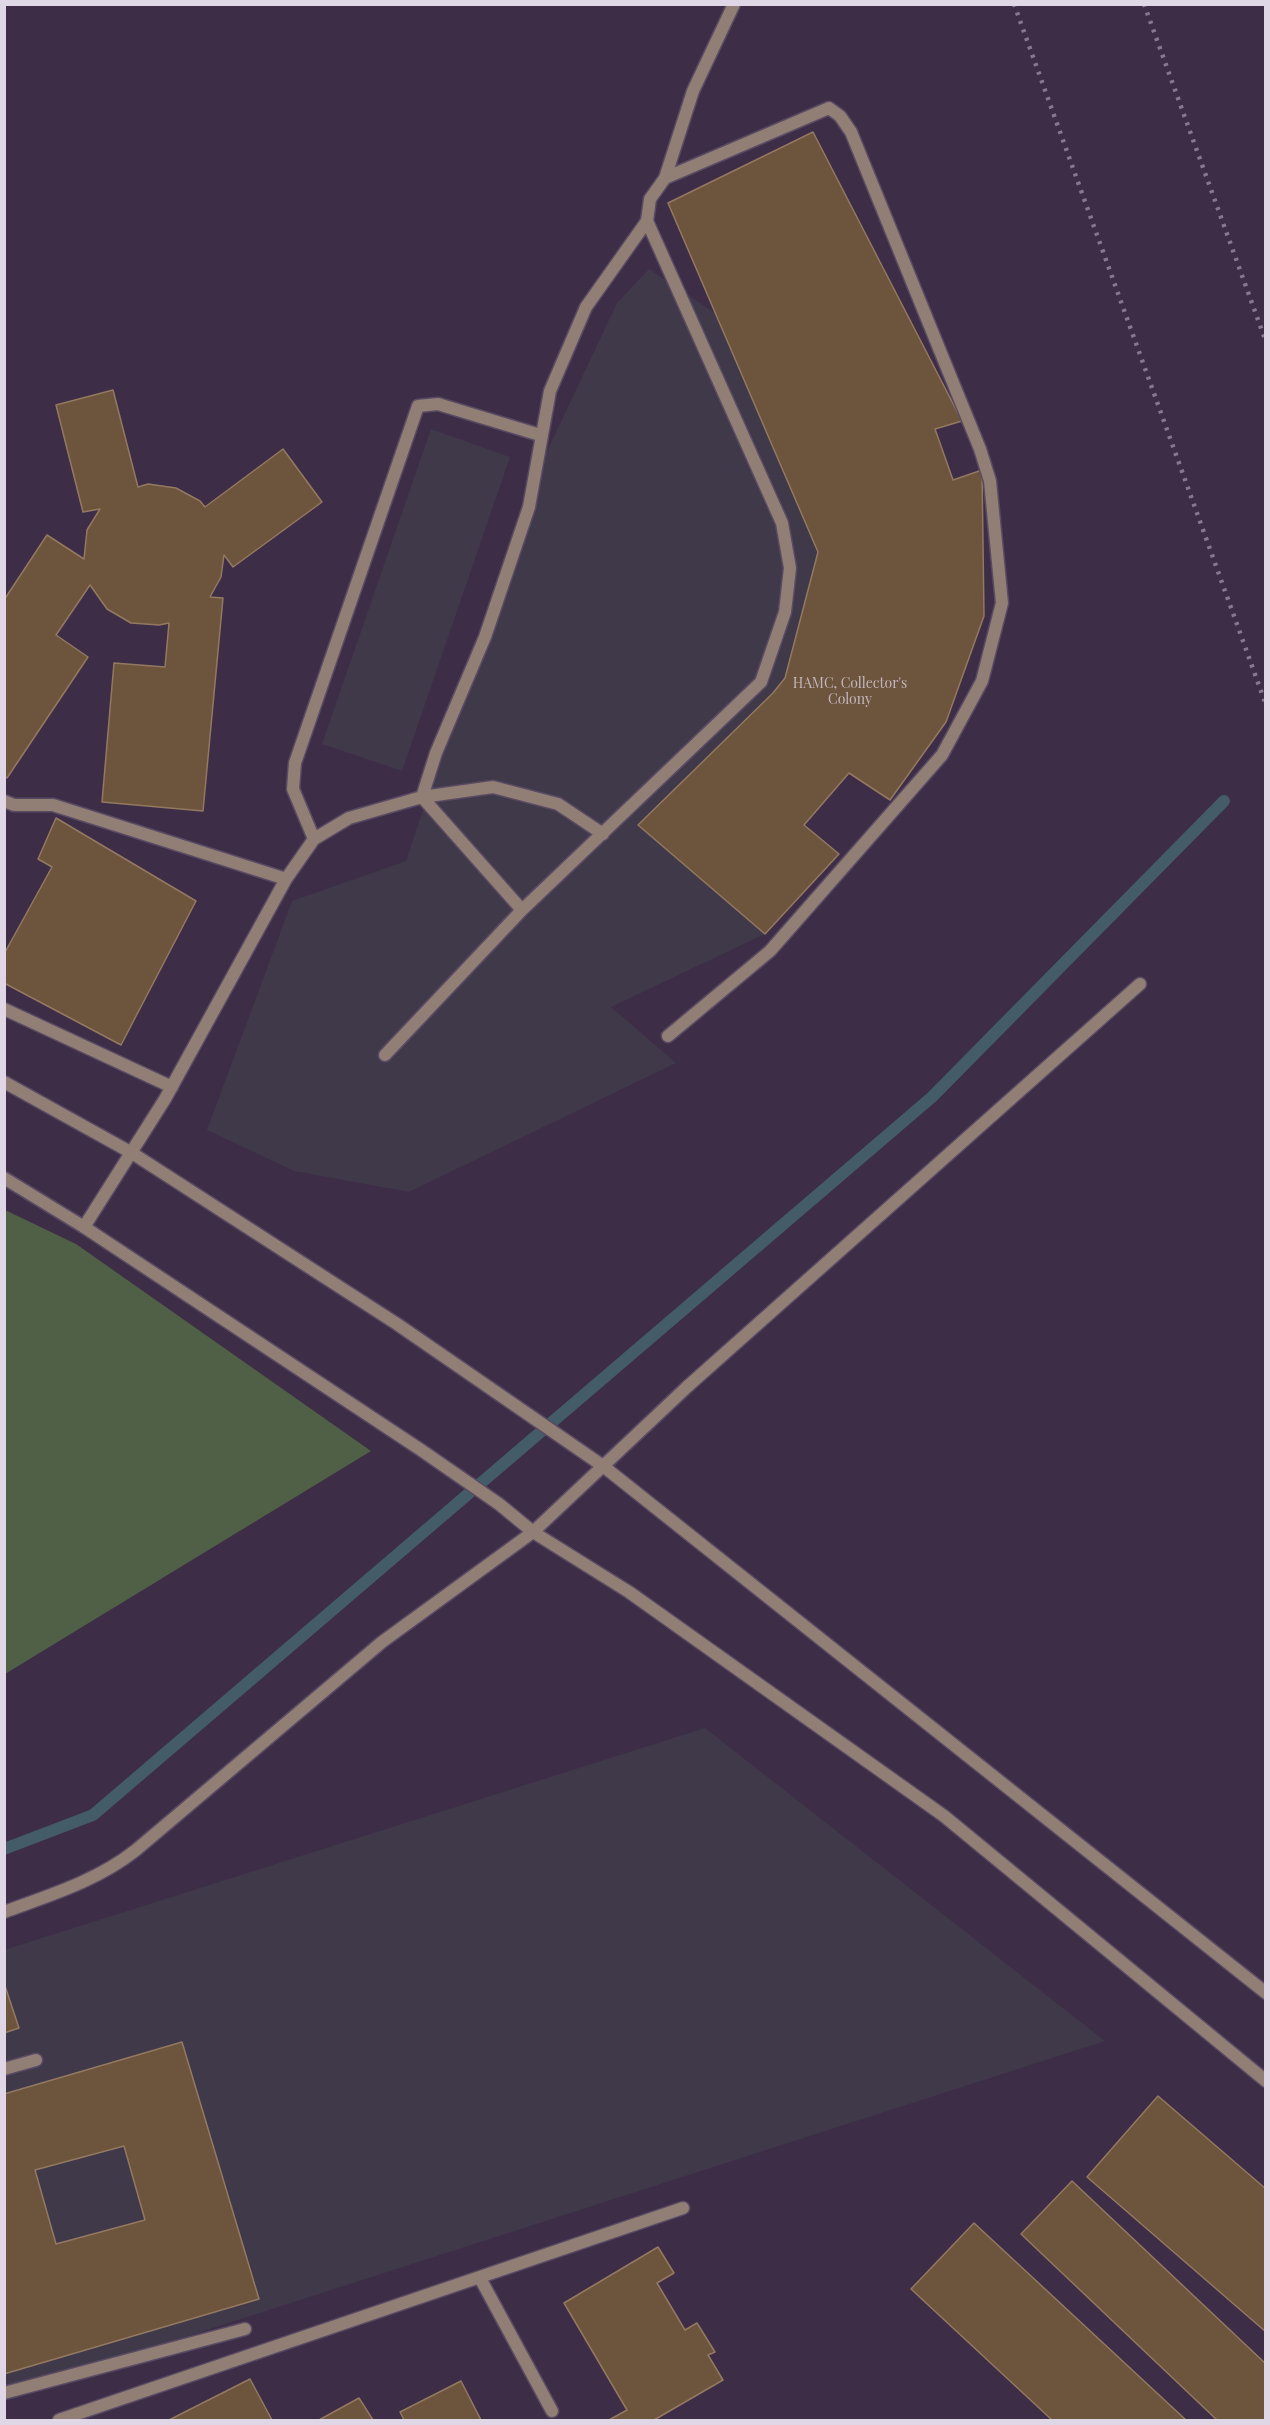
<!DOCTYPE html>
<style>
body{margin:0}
#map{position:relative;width:1270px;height:2425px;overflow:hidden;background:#3d2d47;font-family:"Playfair Display",serif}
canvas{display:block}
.frame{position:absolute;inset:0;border:6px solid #dfd6e6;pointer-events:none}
</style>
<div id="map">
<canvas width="1270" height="2425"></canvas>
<div class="frame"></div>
</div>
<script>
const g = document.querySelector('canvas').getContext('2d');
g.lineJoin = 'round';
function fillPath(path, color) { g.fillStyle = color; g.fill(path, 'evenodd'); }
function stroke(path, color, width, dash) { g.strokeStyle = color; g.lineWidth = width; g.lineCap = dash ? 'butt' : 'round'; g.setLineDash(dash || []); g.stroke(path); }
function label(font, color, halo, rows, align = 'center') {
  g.font = font + ' "Playfair Display",serif'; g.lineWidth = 6; g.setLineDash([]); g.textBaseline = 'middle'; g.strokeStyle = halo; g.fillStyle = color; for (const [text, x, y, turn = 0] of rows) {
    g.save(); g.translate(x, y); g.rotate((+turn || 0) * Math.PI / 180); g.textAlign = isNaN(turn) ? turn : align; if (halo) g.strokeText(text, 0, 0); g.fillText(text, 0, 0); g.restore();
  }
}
const education = new Path2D(`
 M649 269 715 313 818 552 785 678 773 693 639 825 765 934 611 1007 676 1063 409 1192 294 1171 207 1130 292 901 406 861 532 483 617 303Z
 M431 429 510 457 402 771 322 744Z
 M705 1728 1105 2041 5 2395 4 1950Z`);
const green = new Path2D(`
 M5 1210 76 1244 371 1451 5 1674Z`);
const stream = new Path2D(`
 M4 1849 93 1815 932 1097 1224 801`);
const building = new Path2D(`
 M813 132 962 421 935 429 953 480 982 470 984 616 946 722 890 800 849 773 804 825 839 854 765 934 638 825 773 693 785 678 818 552 668 203Z
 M113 390 138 487 148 484 176 488 200 501 205 507 283 449 322 502 233 567 224 555 221 577 210 597 223 598 203 811 102 802 114 663 165 667 169 623 159 625 131 623 107 609 90 585 56 635 88 657 7 778 4 776V600L47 535 84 559 87 530 100 509 83 512 56 405Z
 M56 818 196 901 121 1045 4 983V954L52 867 38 859Z
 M4 1983 19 2028 4 2033Z
 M182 2042 259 2299 4 2374V2094ZM124 2146 145 2220 56 2244 35 2170Z
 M1158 2096 1266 2189V2332L1087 2177Z
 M1072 2181 1266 2364V2420H1217L1021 2234Z
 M974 2223 1186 2420H1052L911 2289Z
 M658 2247 674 2273 657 2283 685 2330 697 2323 715 2352 708 2355 723 2380 654 2420H609L627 2410 564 2303Z
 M250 2379 272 2420H169Z
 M461 2381 481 2420H404L400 2412Z
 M359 2398 373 2420H319Z`);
const service = new Path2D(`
 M665 178 693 91 734 4
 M647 221 586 307 550 391 529 507 485 637 436 753 422 797 522 910 761 682 785 612 790 568 782 523 647 221 650 199 665 178 829 108 840 116 851 132 980 449 990 481 1002 603 982 681 942 755 770 951 668 1036
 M4 801 14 805H53L286 879
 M314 839 293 789 295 763 418 406 438 404 540 435
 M4 1009 172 1087
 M385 1055 522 910
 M84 1227 165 1099 286 879 314 839 349 818 422 797 493 787 558 804 603 834
 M688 1386 1140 984
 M4 2069 36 2060
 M4 2393 245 2329`);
const minor = new Path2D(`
 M4 1082 132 1153 397 1324 603 1466 1266 1993
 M4 1178 84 1227 421 1450 499 1504 533 1532 629 1592 944 1816 1266 2081
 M4 1912C50 1895 97 1881 136 1850L382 1642 533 1532 688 1386
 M480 2278 552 2411
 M59 2420 683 2208`);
const rail = new Path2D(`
 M1014 4 1266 705
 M1144 4 1266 342`);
const numberNames = [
 ["HAMC, Collector's",850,684],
 ["Colony",850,700]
];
fillPath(education, '#3f394a');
fillPath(green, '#4f6046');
stroke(stream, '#435c67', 12);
fillPath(building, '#6d543d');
stroke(building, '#947961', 1.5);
stroke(service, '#5a4b64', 15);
stroke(minor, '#5a4b64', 15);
stroke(service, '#917e75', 12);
stroke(minor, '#917e75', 12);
stroke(rail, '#86798f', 4.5, [3, 6]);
label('14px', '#c2b6bc', null, numberNames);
</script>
